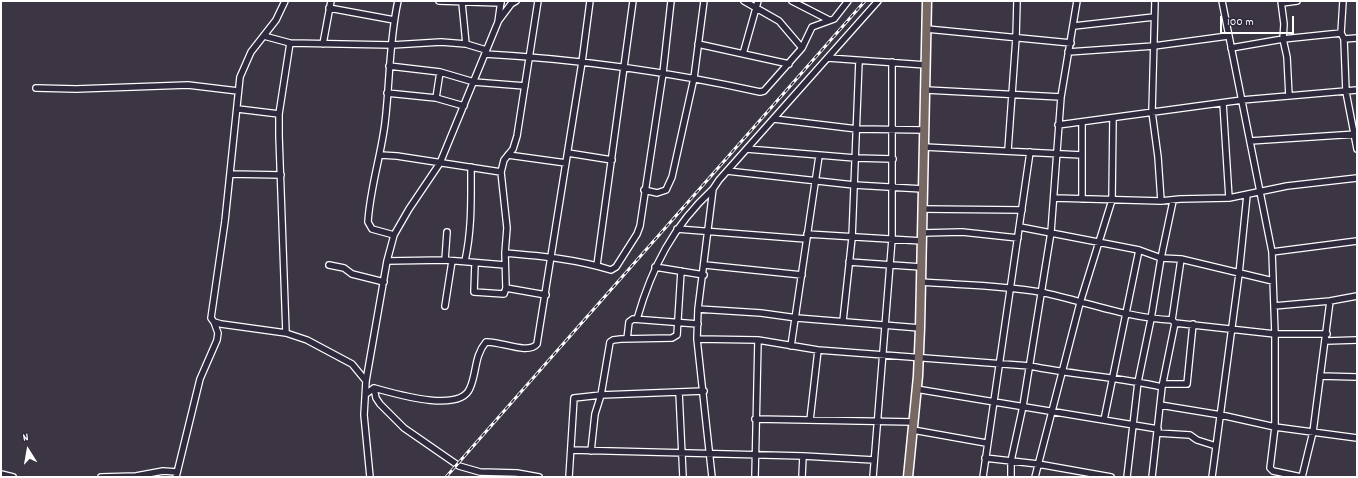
<!DOCTYPE html>
<style>
body{margin:0}
#map{position:relative;width:1358px;height:478px;overflow:hidden;background:#3c3544;font-family:Dekko,sans-serif}
canvas{display:block}
.frame{position:absolute;inset:0;border:2px solid #fff;pointer-events:none}
.north{position:absolute;left:8px;top:430px;width:40px;height:40px;-webkit-text-stroke:3px #2f2a3d;paint-order:stroke;rotate:349deg;font-size:11px;font-weight:700;line-height:16px;text-align:center;color:#fff}
.north::after{content:'';display:block;margin:auto;width:14px;height:18px;background:#fff;clip-path:polygon(50% 0,100% 100%,50% 72%,0 100%)}
.scale{position:absolute;left:1220px;top:16px;width:74px;height:18px;box-sizing:border-box;border:2px solid #fff;border-top:0;padding-left:5px;font-size:12px;line-height:14px;white-space:nowrap;color:#fff;-webkit-text-stroke:3px #2f2a3d;paint-order:stroke}
</style>
<div id="map">
<canvas width="1358" height="478"></canvas>
<div class="frame"></div>
<div class="north">N</div>
<div class="scale">100 m</div>
</div>
<script>
const g = document.querySelector('canvas').getContext('2d');
g.lineJoin = 'round';
function stroke(path, color, width, dash) { g.strokeStyle = color; g.lineWidth = width; g.lineCap = dash ? 'butt' : 'round'; g.setLineDash(dash || []); g.stroke(path); }
const minor = new Path2D(`
 M285 1 276 20 251 52 240 77 225 221 211 318 214 322 221 324 286 333 307 340 352 364 366 381
 M439 1 501 3
 M792 1 829 20
 M1155 1 1152 112 1158 157 1161 201
 M1222 1 1272 252 1275 334V427L1270 468 1273 471 1301 477
 M1281 1 1284 24 1283 39 1287 57 1289 96
 M1343 1 1341 33 1344 39 1346 92 1357 149
 M462 3 466 44
 M1282 3 1297 1
 M329 8 394 20
 M499 20 511 4 516 1
 M1074 26 1154 17
 M927 29 1071 43
 M264 36 290 43 392 45 441 42 466 44 486 50
 M1344 39 1357 38
 M323 44 331 1
 M698 44 789 64
 M802 48 812 27 834 19 848 1
 M1231 48 1283 39 1341 33
 M1068 52 1154 46 1228 36
 M485 54C577 59 670 72 760 92L764 91 802 48 779 21 744 1
 M743 54 758 1
 M828 58 926 65
 M389 66 440 72 474 82 525 86
 M36 88 76 89 188 85 238 91
 M926 90 1061 97
 M387 93 436 98 464 106
 M436 98 440 72
 M1223 103 1229 198
 M238 109 279 114
 M774 119 857 129 924 130
 M1058 125 1242 100 1357 90
 M1250 141 1357 134
 M924 147 1082 155
 M747 149 855 158 893 159
 M1008 150 1016 38 1017 1
 M568 153 612 160
 M380 155 397 156 501 172
 M508 155 566 163
 M727 171 854 185 923 189
 M230 174 281 175
 M644 190 657 193 666 190 672 177 694 78 704 1
 M1054 198 1161 201 1180 199 1229 198 1287 186 1357 178
 M1082 199V122
 M923 209 1022 210
 M1020 227 1139 250 1161 258 1181 259 1273 281
 M677 229 806 239
 M922 233 962 232 1018 238
 M807 234 922 241
 M394 235 372 229 368 222C370 188 381 156 385 123 390 82 389 41 398 1
 M1272 252 1357 241
 M505 253C541 256 576 259 611 270L616 267 637 234 640 226 663 73 671 1
 M445 260 447 232
 M387 261 445 260 505 265
 M465 261C472 229 471 199 471 167
 M849 262 921 267
 M475 263 474 292 504 294 506 288 505 253 507 228 501 172 504 160 513 149 517 136 538 1
 M329 265 344 268 352 274 384 282
 M597 265 633 1
 M705 265 802 275
 M655 267 704 275
 M921 282C960 285 1001 285 1040 292 1084 301 1127 318 1172 320L1175 323 1275 334H1327
 M506 288 546 295
 M445 306 452 261
 M1274 306 1330 301 1357 296
 M698 309 761 313 797 318 920 328
 M637 319C652 267 673 226 713 189
 M1172 320 1181 259
 M843 321 852 238 859 61
 M286 333 279 136V114L290 43
 M627 339 629 322 633 319 698 324
 M697 339 758 340 818 350 1030 366C1074 375 1119 377 1162 387
 M1326 341 1357 340
 M791 346 819 156
 M1320 376 1357 377
 M1163 384H1187L1193 324
 M374 388 376 398 380 404 404 428 459 466 480 472 517 473 539 477
 M916 389 1158 429
 M679 392 683 477
 M366 394 374 388C393 393 460 414 470 388 477 373 474 356 486 342 500 341 528 355 537 344L582 62 590 1
 M1160 405 1221 415 1275 427 1357 438
 M755 419 913 422
 M810 420 818 350
 M1104 420 1139 250
 M913 430 986 443
 M1157 433 1190 435 1197 440 1216 446
 M571 450 803 456 874 460
 M591 451 595 414 601 395 610 342 613 340 621 339 672 338 677 335 681 271
 M985 458 1038 464 1111 477
 M1 474 13 477
 M101 477 136 476 163 471 177 472
 M176 477 200 379 217 340 218 333 214 322
 M370 477 364 415 366 381 387 261 394 235 409 209 440 163 498 22 501 1
 M569 477 574 398 601 395 704 391
 M712 477 697 339 698 309 713 189 719 180 878 1
 M755 477 758 340
 M802 477 803 456
 M873 477 892 239V62
 M983 477 1030 152
 M1011 477V461L1023 406 1051 232 1061 97 1077 1
 M1035 477 1080 303 1112 200 1113 118
 M1127 477 1138 382 1151 319 1161 258 1173 201
 M1152 477 1162 387 1175 323
 M1212 477 1239 274 1247 195
 M1302 477 1313 432 1330 301`);
const primary = new Path2D(`
 M908 477 918 376 920 328 927 1`);
const rail = new Path2D(`
 M446 477 865 1`);
stroke(minor, '#fff', 8);
stroke(primary, '#fff', 11);
stroke(minor, '#2f2a3d', 5.5);
stroke(primary, '#776864', 8);
stroke(rail, '#fff', 3);
stroke(rail, '#2f2a3d', 1.5, [4.5]);
</script>
